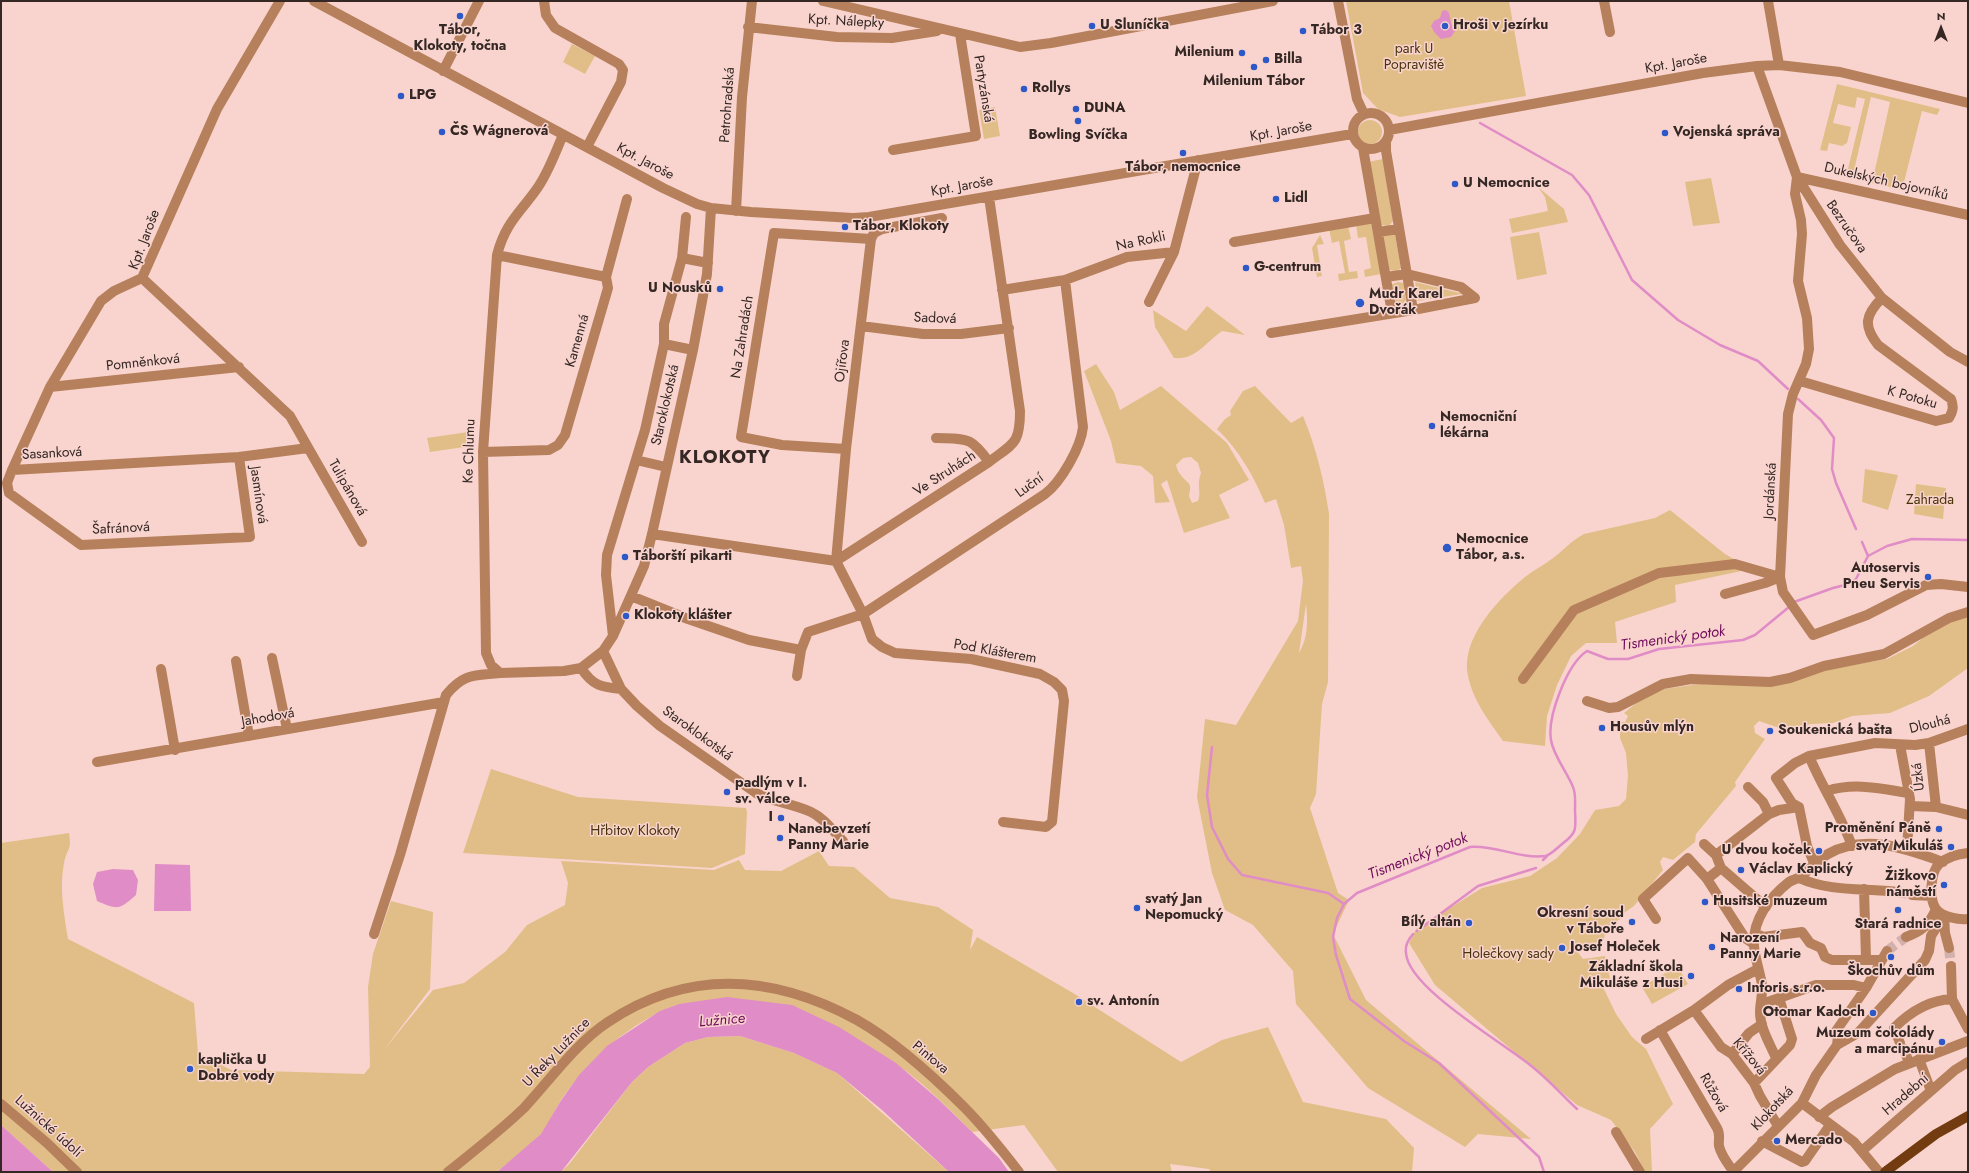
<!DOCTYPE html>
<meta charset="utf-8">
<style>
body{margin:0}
#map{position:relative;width:1969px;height:1173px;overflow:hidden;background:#f9d4ce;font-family:Jost,sans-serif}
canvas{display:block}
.frame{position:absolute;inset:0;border:2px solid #342724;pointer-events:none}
.north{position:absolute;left:1921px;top:8px;width:40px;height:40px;-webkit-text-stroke:3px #f9d4ce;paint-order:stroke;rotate:0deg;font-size:11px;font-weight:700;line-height:16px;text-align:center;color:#342724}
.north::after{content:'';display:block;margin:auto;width:14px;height:18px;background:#342724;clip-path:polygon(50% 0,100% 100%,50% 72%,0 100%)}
</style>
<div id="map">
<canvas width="1969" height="1173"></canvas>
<div class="frame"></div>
<div class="north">N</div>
</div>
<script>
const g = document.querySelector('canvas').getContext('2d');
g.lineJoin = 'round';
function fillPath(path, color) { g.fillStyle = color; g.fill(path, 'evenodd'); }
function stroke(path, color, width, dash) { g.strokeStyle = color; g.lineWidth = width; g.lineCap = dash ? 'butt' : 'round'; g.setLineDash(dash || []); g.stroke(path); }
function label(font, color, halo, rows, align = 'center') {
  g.font = font + ' Jost,sans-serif'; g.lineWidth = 3; g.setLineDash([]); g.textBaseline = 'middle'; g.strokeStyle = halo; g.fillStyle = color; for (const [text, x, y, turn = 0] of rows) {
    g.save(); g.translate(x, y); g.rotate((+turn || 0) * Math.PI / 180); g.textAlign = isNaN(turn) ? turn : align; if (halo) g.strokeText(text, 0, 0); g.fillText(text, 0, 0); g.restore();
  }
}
const green = new Path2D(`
 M1346 1H1509L1526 96 1400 117 1378 109 1363 93Z
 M572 44 595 56 585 74 563 62Z
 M1837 84 1940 109 1937 115 1922 111 1902 190 1872 183 1890 102 1871 97 1852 179 1846 177 1865 99 1857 97 1855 108 1838 104 1833 123 1851 127 1847 143 1842 146 1829 143 1827 151 1820 150Z
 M995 107 1000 136 984 139 979 110Z
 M1358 132a12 12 0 1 1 24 0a12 12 0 1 1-24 0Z
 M1383 159 1393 221 1389 226 1381 225 1368 162Z
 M1711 178 1720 223 1693 226 1685 182Z
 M1538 187 1564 209 1568 222 1512 233 1509 219 1548 211 1545 197Z
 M1371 222 1381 274 1365 277 1364 270 1371 268 1366 237 1358 238 1356 224Z
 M1348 226 1351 239 1344 241 1349 272 1357 271 1358 278 1339 281 1338 274 1345 273 1339 241 1332 243 1329 229Z
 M1539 232 1547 274 1517 280 1510 237Z
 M1395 234 1401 268 1397 271 1387 270 1381 236Z
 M1320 235 1324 244 1317 245 1322 276 1317 277 1312 248Z
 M1398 282 1404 283 1406 300 1401 306 1394 303 1390 285Z
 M1415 282 1460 293 1462 294 1418 301Z
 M1207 306 1245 335 1222 331C1205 343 1196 360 1174 358L1155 327 1153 310 1186 331Z
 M1096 364 1114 392 1120 410 1161 386 1227 443 1249 480 1219 495 1230 518 1184 533 1167 480 1161 484 1170 502 1155 503 1153 476 1141 466 1116 463 1111 441 1084 371ZM1191 457 1198 463 1201 473C1196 485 1202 492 1198 501L1192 503 1189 496C1193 481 1187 484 1180 474 1178 472 1177 468 1176 465L1183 458Z
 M1255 386 1291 423 1303 416C1316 447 1324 480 1329 514L1328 682 1322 704 1316 794 1310 808 1338 893 1349 900 1333 934 1366 1000 1531 1139 1478 1134 1465 1147 1368 1088 1296 1004 1293 971 1253 925 1225 910 1212 873 1197 797 1205 719 1236 725 1298 621 1303 581 1301 566 1291 568 1284 525 1276 499 1265 503C1253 475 1239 450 1217 429L1225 419 1231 415 1230 411 1243 391ZM1306 604C1308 621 1308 638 1299 653Z
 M468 432 471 446 430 452 427 438Z
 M1865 469 1898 475 1888 510 1862 502Z
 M1916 484 1946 488 1943 519 1914 514Z
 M1670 510 1725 554 1751 569 1675 585 1676 602 1615 622 1617 643H1586L1571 656 1557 685 1547 716 1545 746 1503 741C1489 721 1473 701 1468 676 1460 639 1498 599 1525 577 1534 570 1544 565 1553 558 1564 550 1572 540 1584 534L1655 518Z
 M1963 617 1968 618V668L1929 696 1890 713 1852 716 1833 723 1811 724 1785 730 1759 721 1754 726 1755 733 1765 739 1735 782 1736 786 1696 834 1695 842 1673 860 1663 857 1660 862 1663 870 1634 906 1621 915 1622 918 1607 927 1603 942 1583 944 1577 951 1583 959 1605 956 1611 983 1603 987 1616 1014 1632 1037 1646 1049 1673 1104 1650 1129 1652 1172H1645L1635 1152 1611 1120 1577 1105 1435 985 1409 943 1416 929 1482 888 1530 876 1557 858 1580 834 1595 810 1619 806 1626 799 1628 775 1626 753 1620 738V722H1625L1628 716 1624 713 1644 697 1664 689 1699 684 1771 686 1825 670 1887 659 1913 646 1935 628Z
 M491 769 578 797 746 808 747 812 745 854 712 868 463 853Z
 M69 833C72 851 67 848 64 863 59 888 64 914 68 939L194 1003 198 1053 231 1070 364 1074 370 1067 368 987 373 954 391 901 433 912 430 989 383 1051 433 990 464 983 505 952 527 925 565 905 568 883 561 861 714 870 739 860 745 870 781 871 819 851 829 866 854 867 890 898 938 907 973 930 970 950 977 937 1073 993 1181 1062 1222 1040 1268 1027 1303 1102 1386 1119 1414 1148 1412 1172H1211L1209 1169 1170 1164 1172 1172H1058L1024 1125 972 1132C944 1104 916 1075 882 1055L679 1004C629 1023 591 1057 561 1100 554 1111 549 1124 541 1134 529 1148 511 1160 497 1172H53L1 1125V843Z
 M1677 966 1688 984 1652 1004 1642 987Z
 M740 1036 794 1053 837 1073 949 1172H561L570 1163 632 1082 648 1067 685 1043 708 1037Z`);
const water = new Path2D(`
 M1446 10 1449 13 1451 23 1455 31 1451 37 1441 39 1434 32 1431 26 1434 21 1440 18 1442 11Z
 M155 864 190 865 191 911H154Z
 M113 869 133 870 138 880 136 895C119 910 118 910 97 901L93 884 97 872Z
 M727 997 792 1005 839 1027 896 1063 938 1099 999 1158 1009 1172H949L882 1110 837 1073 794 1053 740 1036 708 1037 685 1043 648 1067 632 1082 561 1172H497L541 1134 560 1102 579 1075 607 1046 660 1011 679 1004Z
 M1 1125 53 1172H1Z`);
const stream = new Path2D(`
 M1480 123 1572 175 1589 195 1632 280 1678 320 1720 345 1758 361 1788 389
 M1798 399 1821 420 1834 438 1832 469 1836 483 1856 529
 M1862 542 1868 556
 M1794 602 1833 588 1849 584 1856 579 1868 556 1887 546 1912 539 1968 540
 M1212 747 1207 795 1212 827 1228 859 1242 875 1328 893 1344 904
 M1543 860 1547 856
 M1417 931 1478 886 1536 868
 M1413 934C1408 940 1405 945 1406 953 1408 988 1502 1042 1530 1065 1547 1078 1561 1094 1577 1109
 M1544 1172 1539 1157 1439 1063 1404 1041 1350 999 1336 955 1333 937 1337 918 1344 904 1357 893 1470 847C1496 845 1519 859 1545 856 1551 855 1557 848 1562 844 1577 833 1576 829 1575 811 1575 803 1576 793 1573 787 1567 772 1553 755 1551 740 1547 717 1567 664 1587 651L1608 659H1628L1659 649 1743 640 1755 635 1789 607`);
const minorTunnel = new Path2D(`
 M1897 892 1912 895
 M1949 948 1951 966
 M1887 951 1906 937`);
const minor = new Path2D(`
 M314 1 663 188 697 204 711 208 751 212 853 218 869 217 1352 134
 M544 1 546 15 555 28 619 64 623 70 621 82 587 147
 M823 1 1020 47 1051 43 1273 1
 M1338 1 1357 99 1364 114
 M1604 1 1610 32
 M1768 1 1779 65
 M748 27 837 37 892 38 937 31
 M1757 66 1797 177 1840 245 1882 298 1950 352 1968 362
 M443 71 479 1
 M1353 131a18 18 0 1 1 36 0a18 18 0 1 1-36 0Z
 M1389 130 1703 73 1757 66 1779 65 1840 72 1968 103
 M563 135C555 153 548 174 536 190 518 215 505 224 497 255L483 452 486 653 491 665 500 673 564 671 581 668 603 651 613 636 644 566 652 534 693 350 707 274 711 208
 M1386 142V151L1413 310
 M1363 148 1392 313
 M893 150 976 136 960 34
 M1797 177 1795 194 1801 220 1802 234 1798 281 1807 318 1809 349 1806 364 1793 394 1788 414 1780 577 1783 592 1813 635 1867 615 1926 585 1941 584 1968 587
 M1797 177 1968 215
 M736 211 742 97 752 1
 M1378 232 1399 229
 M1234 242 1375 218
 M682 258 708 263
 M606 277 627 199
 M1386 277 1407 274 1461 287 1475 298
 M142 278 114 291 101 301 50 387 12 470 7 483 9 493 81 545 250 537 239 457
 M142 278 290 416 362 542
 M142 278 217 109 280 1
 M1002 290 1065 280 1127 257 1174 252
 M1149 302 1174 252 1198 160
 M861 326 923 334H961L1009 328
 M1271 333 1413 310 1475 298
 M664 344 693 350
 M1800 381 1936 421 1949 418C1953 411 1954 407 1951 399L1878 345C1863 326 1865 315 1882 298
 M50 387 239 367
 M936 438C967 439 970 436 989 462
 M846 449 782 445 741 437 774 233 871 239
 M483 452 549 450 558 445 565 435 608 288 606 277 497 255
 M636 460 666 467
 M12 470 239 457 308 448
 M652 534 836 561 989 462C1014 443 1020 444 1020 411L989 197
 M836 561 863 614 872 639 882 647 895 653 971 659 1040 674 1054 682 1062 690 1064 701 1052 822 1046 827 1003 822
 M836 561 846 449 871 239 874 233 882 229 942 218
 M1725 594 1765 583 1780 577
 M631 596 688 619 749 640 801 650 808 632 863 614 1045 494C1061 482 1081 447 1083 427L1065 280
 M613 636 606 575 607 555 645 430 664 344V324L682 258 686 217
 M603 651 621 689 637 706 660 726 756 793C773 802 794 804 811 812 824 818 833 831 843 841
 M272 658 287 729
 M236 661 249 736
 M581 668C593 686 601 687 621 689
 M161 669 175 750
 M797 676 801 650
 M1523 679 1574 610 1659 573 1735 564 1780 577
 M1587 701 1609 708 1618 707 1663 684 1691 679 1770 682 1790 678 1824 666 1884 654 1949 618 1968 612
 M1929 743 1936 807
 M1900 745 1910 799 1907 849
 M1809 756C1822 787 1841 815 1852 846
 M97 762 444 702
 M1748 787 1763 802 1769 814
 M1827 791C1855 782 1882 789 1909 793
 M1910 806 1936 807 1968 815
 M1799 807 1792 803 1776 778 1795 763 1809 756 1875 743 1915 745 1929 743 1968 729
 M1799 807 1807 846 1814 863
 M1704 844 1716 855 1721 868 1766 907
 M1968 853C1958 854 1947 857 1939 864 1930 873 1929 899 1936 909 1942 917 1959 920 1968 919
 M1716 855 1769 814 1779 810 1799 807
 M1721 868 1707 879 1745 938 1754 944
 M1799 878C1830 892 1864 888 1897 892
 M1864 889 1866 959
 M1912 895 1932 896
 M1944 915 1945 933 1949 948
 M1656 919 1643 899 1688 858 1707 879
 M1755 933 1763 937 1802 932 1810 943 1821 948 1825 957 1832 960H1880
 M374 934 400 855 446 695C464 673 474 676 500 673
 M1906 937C1922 931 1929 925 1936 909
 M1951 966 1952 999 1968 1029
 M1762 1004 1816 985H1854L1866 988
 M1694 1010 1721 1047 1732 1054 1754 1083 1760 1096 1778 1126
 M1660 1030 1717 1128C1721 1135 1718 1140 1719 1146 1721 1155 1728 1164 1733 1171
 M1646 1039 1694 1010 1728 985 1758 969
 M1900 1043 1894 1028C1910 1012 1928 1000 1952 999
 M1837 1045 1838 1036 1836 1031 1866 988 1887 951
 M1904 1049 1909 1063
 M1732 1054 1749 1033 1762 1024
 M1776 1058C1770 1044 1760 1028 1760 1012 1760 1003 1763 994 1762 985 1760 972 1755 959 1754 946 1752 920 1770 897 1789 882 1792 880 1797 879 1800 877 1810 870 1817 860 1828 854 1865 833 1907 849 1943 862
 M1919 1059 1931 1091
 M1754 1083 1790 1045 1792 1039 1779 998
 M1802 1103 1854 1142 1879 1172
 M1 1104 47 1143 77 1172
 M1819 1117 1832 1107 1895 1069 1968 1041
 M1616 1132 1640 1172
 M1762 1141 1802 1162 1805 1161 1830 1125
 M1863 1150 1955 1070 1968 1062
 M448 1172C474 1151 500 1131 524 1108 550 1080 576 1043 608 1022 689 968 774 975 857 1020 896 1042 932 1075 964 1107 984 1127 1002 1150 1019 1172
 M1733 1172 1802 1103 1816 1075 1837 1045 1858 1033 1925 960 1929 951 1931 936 1944 915`);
const major = new Path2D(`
 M1885 1172 1936 1134 1968 1116`);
const markers = [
 [460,16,4,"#2d58c7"],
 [1092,26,4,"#2d58c7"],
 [1445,26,4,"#2d58c7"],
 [1303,31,4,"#2d58c7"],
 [1242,53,4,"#2d58c7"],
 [1266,60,4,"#2d58c7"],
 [1254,67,4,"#2d58c7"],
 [1024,89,4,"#2d58c7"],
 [401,96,4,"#2d58c7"],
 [1076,109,4,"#2d58c7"],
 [1078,121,4,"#2d58c7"],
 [442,132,4,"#2d58c7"],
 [1665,133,4,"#2d58c7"],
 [1183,153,4,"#2d58c7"],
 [1455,184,4,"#2d58c7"],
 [1276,199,4,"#2d58c7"],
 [845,227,4,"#2d58c7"],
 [1246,268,4,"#2d58c7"],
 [720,289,4,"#2d58c7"],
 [1360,303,5,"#2d58c7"],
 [1432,426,4,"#2d58c7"],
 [1447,548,5,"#2d58c7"],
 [625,557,4,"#2d58c7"],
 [1928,577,4,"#2d58c7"],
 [626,616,4,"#2d58c7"],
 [1602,728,4,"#2d58c7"],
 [1770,731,4,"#2d58c7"],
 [727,792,4,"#2d58c7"],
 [781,818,4,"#2d58c7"],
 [1939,829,4,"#2d58c7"],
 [780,838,4,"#2d58c7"],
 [1951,847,4,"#2d58c7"],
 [1819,851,4,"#2d58c7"],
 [1741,870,4,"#2d58c7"],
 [1944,885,4,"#2d58c7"],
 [1705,902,4,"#2d58c7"],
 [1137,908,4,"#2d58c7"],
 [1898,910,4,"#2d58c7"],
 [1632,922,4,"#2d58c7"],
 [1469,923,4,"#2d58c7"],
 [1712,947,4,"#2d58c7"],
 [1562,948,4,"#2d58c7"],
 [1891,957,4,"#2d58c7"],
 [1691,976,4,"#2d58c7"],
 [1739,989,4,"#2d58c7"],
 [1079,1002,4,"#2d58c7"],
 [1873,1013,4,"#2d58c7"],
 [1942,1042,4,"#2d58c7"],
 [190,1069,4,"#2d58c7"],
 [1777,1141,4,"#2d58c7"]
];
const streetNames = [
 ["Kpt. Nálepky",846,22,3],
 ["Kpt. Jaroše",1676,64,-10],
 ["Partyzánská",983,89,81],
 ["Petrohradská",728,105,-86],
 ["Kpt. Jaroše",1281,132,-10],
 ["Kpt. Jaroše",645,162,28],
 ["Dukelských bojovníků",1886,182,13],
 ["Kpt. Jaroše",962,187,-10],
 ["Bezručova",1846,227,55],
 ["Kpt. Jaroše",145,240,-69],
 ["Na Rokli",1141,242,-12],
 ["Sadová",935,319,2],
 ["Na Zahradách",743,337,-81],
 ["Kamenná",578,341,-74],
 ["Ojířova",843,361,-83],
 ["Pomněnková",143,363,-6],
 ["K Potoku",1912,398,16],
 ["Staroklokotská",666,405,-77],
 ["Ke Chlumu",470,451,-88],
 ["Sasanková",52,454,-3],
 ["Ve Struhách",945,474,-33],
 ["Luční",1030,486,-36],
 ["Tulipánová",347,488,60],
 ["Jordánská",1771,491,-87],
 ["Jasmínová",258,495,82],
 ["Šafránová",121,529,-3],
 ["Pod Klášterem",995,652,10],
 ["Jahodová",268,718,-10],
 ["Dlouhá",1930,725,-14],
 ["Staroklokotská",697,734,36],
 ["Úzká",1919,777,-97],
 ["U Řeky Lužnice",557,1053,-46],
 ["Křížová",1749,1057,50],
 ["Pintova",930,1058,40],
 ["Růžová",1713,1093,60],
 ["Hradební",1906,1095,-41],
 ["Klokotská",1773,1109,-47],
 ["Lužnické údolí",48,1127,42]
];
const poiNames = [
 ["U Sluníčka",1100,26],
 ["Hroši v jezírku",1453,26],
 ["Tábor,",460,31,"center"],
 ["Klokoty, točna",460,47,"center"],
 ["Tábor 3",1311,31],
 ["Milenium",1234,53,"right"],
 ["Billa",1274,60],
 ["Milenium Tábor",1254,82,"center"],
 ["Rollys",1032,89],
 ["LPG",409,96],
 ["DUNA",1084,109],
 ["ČS Wágnerová",450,132],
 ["Vojenská správa",1673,133],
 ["Bowling Svíčka",1078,136,"center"],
 ["Tábor, nemocnice",1183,168,"center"],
 ["U Nemocnice",1463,184],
 ["Lidl",1284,199],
 ["Tábor, Klokoty",853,227],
 ["G-centrum",1254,268],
 ["U Nousků",712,289,"right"],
 ["Mudr Karel",1369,295],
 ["Dvořák",1369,311],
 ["Nemocniční",1440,418],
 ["lékárna",1440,434],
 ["Nemocnice",1456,540],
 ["Tábor, a.s.",1456,556],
 ["Táborští pikarti",633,557],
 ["Autoservis",1920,569,"right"],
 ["Pneu Servis",1920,585,"right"],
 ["Klokoty klášter",634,616],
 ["Housův mlýn",1610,728],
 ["Soukenická bašta",1778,731],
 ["padlým v I.",735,784],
 ["sv. válce",735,800],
 ["I",773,818,"right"],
 ["Proměnění Páně",1931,829,"right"],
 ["Nanebevzetí",788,830],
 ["Panny Marie",788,846],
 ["svatý Mikuláš",1943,847,"right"],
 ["U dvou koček",1811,851,"right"],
 ["Václav Kaplický",1749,870],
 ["Žižkovo",1936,877,"right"],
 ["náměstí",1936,893,"right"],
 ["svatý Jan",1145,900],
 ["Nepomucký",1145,916],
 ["Husitské muzeum",1713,902],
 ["Okresní soud",1624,914,"right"],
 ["v Táboře",1624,930,"right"],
 ["Bílý altán",1461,923,"right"],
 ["Stará radnice",1898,925,"center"],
 ["Narození",1720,939],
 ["Panny Marie",1720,955],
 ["Josef Holeček",1570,948],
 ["Základní škola",1683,968,"right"],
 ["Mikuláše z Husi",1683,984,"right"],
 ["Škochův dům",1891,972,"center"],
 ["Inforis s.r.o.",1747,989],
 ["sv. Antonín",1087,1002],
 ["Otomar Kadoch",1865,1013,"right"],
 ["Muzeum čokolády",1934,1034,"right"],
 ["a marcipánu",1934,1050,"right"],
 ["kaplička U",198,1061],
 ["Dobré vody",198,1077],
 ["Mercado",1785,1141]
];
const parkNames = [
 ["park U",1414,50],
 ["Popraviště",1414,66],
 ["Zahrada",1930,501],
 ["Hřbitov Klokoty",635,832],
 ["Holečkovy sady",1508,955]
];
const waterNames = [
 ["Tismenický potok",1673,639,-8],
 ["Tismenický potok",1418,857,-21],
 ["Lužnice",722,1021,-5]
];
const districtNames = [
 ["KLOKOTY",725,459]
];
fillPath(green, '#e1be88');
fillPath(water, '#e08cc6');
stroke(stream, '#e08cc6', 2.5);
stroke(minorTunnel, '#d2b1ac', 10, [10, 5]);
stroke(minor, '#b6805c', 10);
stroke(major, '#733c10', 10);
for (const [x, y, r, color] of markers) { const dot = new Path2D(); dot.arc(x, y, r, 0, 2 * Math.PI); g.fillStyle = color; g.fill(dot); stroke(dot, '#f9d4ce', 1.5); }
label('14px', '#342724', '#f9d4ce', streetNames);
label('bold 14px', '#342724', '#f9d4ce', poiNames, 'left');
label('14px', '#473209', '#f9d4ce', parkNames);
label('italic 15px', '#720d5d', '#f9d4ce', waterNames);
g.letterSpacing = '1px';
label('bold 18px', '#342724', '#f9d4ce', districtNames);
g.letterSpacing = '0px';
</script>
